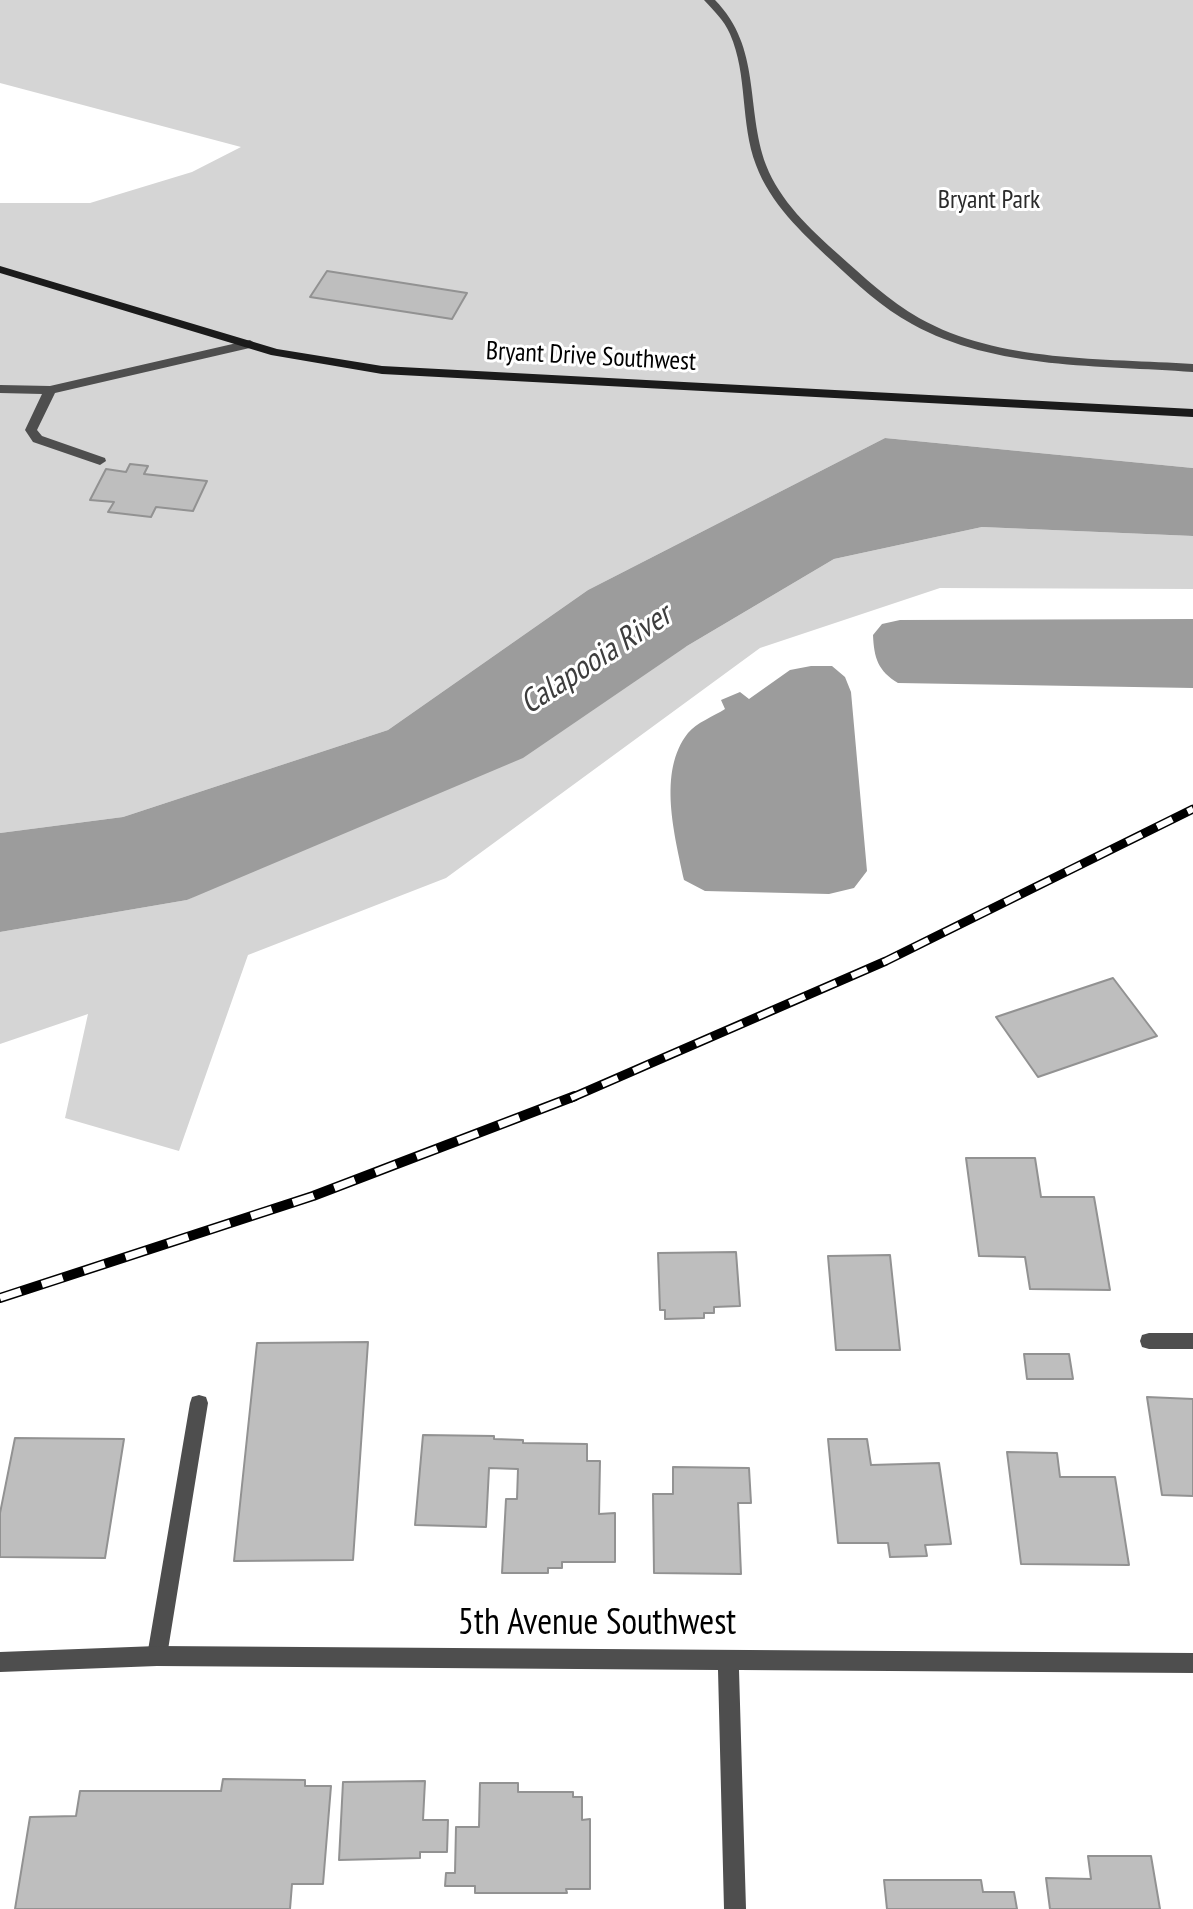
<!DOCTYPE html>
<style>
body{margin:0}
canvas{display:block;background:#fff}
</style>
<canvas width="1193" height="1909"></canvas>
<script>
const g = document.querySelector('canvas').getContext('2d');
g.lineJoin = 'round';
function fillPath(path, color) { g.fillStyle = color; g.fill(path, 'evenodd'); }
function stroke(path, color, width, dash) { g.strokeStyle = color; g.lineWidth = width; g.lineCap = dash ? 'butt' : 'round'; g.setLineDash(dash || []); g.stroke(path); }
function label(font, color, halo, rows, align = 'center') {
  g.font = font + ' "PT Sans Narrow",sans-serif'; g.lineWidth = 6; g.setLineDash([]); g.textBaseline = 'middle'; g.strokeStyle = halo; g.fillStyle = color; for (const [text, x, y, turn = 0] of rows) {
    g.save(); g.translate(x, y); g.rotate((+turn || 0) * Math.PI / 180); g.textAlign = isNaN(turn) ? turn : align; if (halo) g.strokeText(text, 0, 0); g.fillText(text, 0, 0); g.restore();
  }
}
const green = new Path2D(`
 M0 0H1193V468L885 438 588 590 388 730 123 817 0 833V203H90L192 172 241 147 0 83Z
 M982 527 1193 536V589L940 588 760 648 446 878 248 955 179 1151 65 1118 88 1014 0 1044V932L187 900 687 646 834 559Z`);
const water = new Path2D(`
 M885 438 1193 468V536L982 527 834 559 687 646 523 758 187 900 0 932V833L123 817 388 730 588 590Z
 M1193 619V688L898 683C878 671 874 658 873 635L882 624 900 620Z
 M811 666H832L845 677 851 692 867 871 854 888 829 894 705 891 684 880C675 836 657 772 688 733 696 723 714 716 725 709L721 700 740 692 749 699 790 670Z`);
const building = new Path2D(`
 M327 271 467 293 452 319 310 297Z
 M130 464 148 466 144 474 207 481 193 511 156 507 151 517 108 512 114 502 90 500 106 469 126 472Z
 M1113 978 1157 1036 1038 1077 996 1017Z
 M966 1158H1035L1041 1197H1094L1110 1290 1030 1289 1025 1257 979 1256Z
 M736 1252 740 1306 714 1307V1313H704V1318L665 1319V1310H660L658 1253Z
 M890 1255 900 1350H836L828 1256Z
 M368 1342 353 1560 234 1561 257 1343Z
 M1024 1354H1069L1073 1379H1027Z
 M1147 1397 1193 1399V1496L1162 1495Z
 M423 1435 494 1436V1439L523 1440V1443L587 1444V1461H600L599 1514 615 1513V1562H562V1568H548V1573H502L506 1499H517L518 1469 489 1468 486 1527 415 1525Z
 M15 1438 124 1439 105 1558 0 1557V1513Z
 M828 1439H867L871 1465 939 1463 951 1544 925 1545 927 1556 890 1557 888 1543H838Z
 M1007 1452 1057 1453 1060 1477H1115L1129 1565 1021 1564Z
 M673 1467 749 1468 751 1503H738L741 1574 654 1573 653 1494H673Z
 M223 1779 305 1780V1786H331L323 1884H292L290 1909H15L30 1817 76 1816 80 1791H221Z
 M425 1781 423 1820H448L447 1852H420V1858L339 1860 343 1782Z
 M480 1783H518V1792H573V1797H582V1820L590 1819V1889H566L567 1893H475V1886H445L446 1873H455L456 1827H479Z
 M1088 1856H1151L1160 1909H1050L1046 1878 1091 1879Z
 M884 1880H981L983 1892H1014L1017 1909H887Z`);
const lane = new Path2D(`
 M704 0H715C762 48 745 107 766 165 780 201 810 229 838 254 864 277 889 301 919 318 999 363 1104 358 1193 364V372C1101 365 995 370 912 324 882 308 856 283 831 260 802 233 770 203 756 165 740 123 748 75 730 34 724 20 714 11 704 0Z
 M250 340 256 344 254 347 55 393 37 430 42 436 105 458 106 461 100 465 33 442 25 430 42 394 0 393V385L50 386Z
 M1149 1333H1193V1349H1149L1142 1347 1140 1341 1142 1335Z
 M199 1395 206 1397 208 1403 167 1656 164 1663 157 1666 150 1663 147 1656 190 1403 192 1397Z`);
const street = new Path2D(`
 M157 1646 1193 1653V1673L739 1670 746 1909H724L718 1670 157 1666 0 1672V1652Z`);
const secondary = new Path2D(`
 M0 266 277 349 382 366 1193 409V417L382 374 271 355 0 273Z`);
const railFar1 = new Path2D(`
 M571 1098 886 961 1193 809`);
const rail = new Path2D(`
 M0 1298 313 1196 575 1096`);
const farParknames = [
 ["Bryant Park",989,201]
];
const farStreetnames = [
 ["Bryant Drive Southwest",591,357,3]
];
const waterNames = [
 ["Calapooia River",596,660,-33]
];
const nearStreetnames = [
 ["5th Avenue Southwest",597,1624]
];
fillPath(green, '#d5d5d5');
fillPath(water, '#9c9c9c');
fillPath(building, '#bebebe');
stroke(building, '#929292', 2);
fillPath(lane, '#4e4e4e');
fillPath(street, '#4e4e4e');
fillPath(secondary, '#1b1b1b');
stroke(railFar1, '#000', 9);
stroke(rail, '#000', 10);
stroke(railFar1, '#fff', 6, [17]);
stroke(rail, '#fff', 7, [22]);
label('26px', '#2c2c2c', '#fff', farParknames);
label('26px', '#000', '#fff', farStreetnames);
label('italic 32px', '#3d3d3d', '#fff', waterNames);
label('36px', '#000', '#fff', nearStreetnames);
</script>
